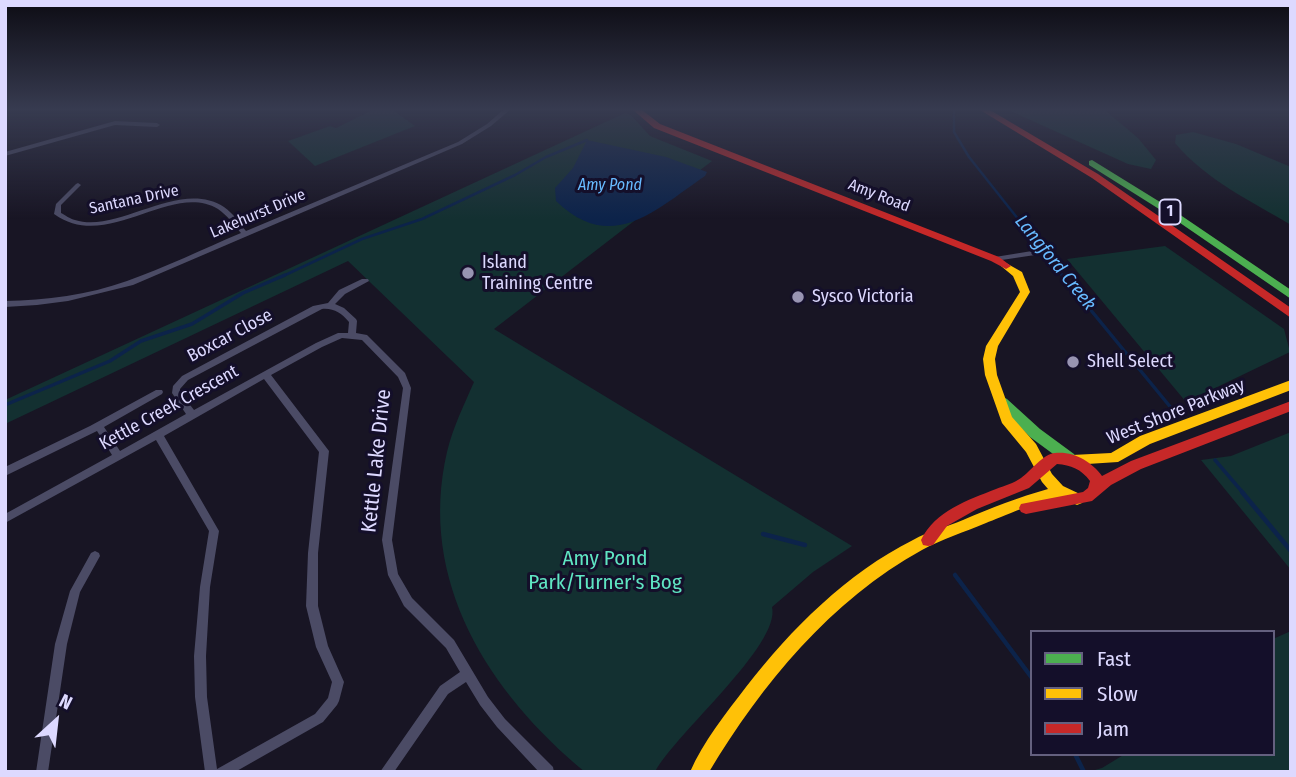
<!DOCTYPE html>
<style>
body{margin:0}
#map{position:relative;width:1296px;height:777px;overflow:hidden;background:#181524;font-family:"Fira Sans Condensed",sans-serif}
canvas{display:block}
.frame{position:absolute;inset:0;border:7px solid #ddd9ff;pointer-events:none}
.legend{position:absolute;left:1030px;top:630px;width:245px;height:126px;box-sizing:border-box;background:#140f2a;border:2px solid #64607f;margin:0;padding:9px 12px;list-style:none;font-size:21px;color:#ddd9ff}
.legend li{display:flex;align-items:center;gap:14px;height:35px}
.legend b{width:35px;border:2px solid #64607f}
.north{position:absolute;left:21px;top:686px;width:70px;height:70px;-webkit-text-stroke:5px #140f2a;paint-order:stroke;rotate:27deg;font-size:19px;font-weight:700;line-height:28px;text-align:center;color:#ddd9ff}
.north::after{content:'';display:block;margin:auto;width:24px;height:32px;background:#ddd9ff;clip-path:polygon(50% 0,100% 100%,50% 72%,0 100%)}
</style>
<div id="map">
<canvas width="1296" height="777"></canvas>
<div class="frame"></div>
<ul class="legend">
<li><b style="height:9px;background:#4caf50"></b>Fast</li>
<li><b style="height:9px;background:#ffc107"></b>Slow</li>
<li><b style="height:9px;background:#c62828"></b>Jam</li>
</ul>
<div class="north">N</div>
</div>
<script>
const g = document.querySelector('canvas').getContext('2d');
g.lineJoin = 'round';
function fillPath(path, color) { g.fillStyle = color; g.fill(path, 'evenodd'); }
function stroke(path, color, width, dash) { g.strokeStyle = color; g.lineWidth = width; g.lineCap = dash ? 'butt' : 'round'; g.setLineDash(dash || []); g.stroke(path); }
function label(font, color, halo, rows, align = 'center') {
  g.font = font + ' "Fira Sans Condensed",sans-serif'; g.lineWidth = 6; g.setLineDash([]); g.textBaseline = 'middle'; g.strokeStyle = halo; g.fillStyle = color; for (const [text, x, y, turn = 0] of rows) {
    g.save(); g.translate(x, y); g.rotate((+turn || 0) * Math.PI / 180); g.textAlign = isNaN(turn) ? turn : align; if (halo) g.strokeText(text, 0, 0); g.fillText(text, 0, 0); g.restore();
  }
}
const green = new Path2D(`
 M372 110H393L415 126 315 166 288 141 330 126 336 128Z
 M1008 110H1105L1138 138 1156 160 1151 169 1128 164Z
 M625 113 631 115 650 136 712 161 494 329 852 546 813 572 772 607C781 645 675 734 655 772H585C489 693 417 581 447 452 453 427 464 405 474 382L348 261 5 424V400Z
 M1193 132 1236 144 1291 167V225C1251 201 1206 180 1175 143L1176 135Z
 M1165 246 1284 329 1290 352 1186 402 1067 259Z
 M1291 432V570L1201 460 1231 456Z
 M1291 631V772H1088L1102 768 1125 754H1273V639Z`);
const water = new Path2D(`
 M587 140 666 157 707 172 705 176C655 210 612 255 556 201L555 188 573 168Z`);
const streamFar2 = new Path2D(`
 M954 110V132L969 157 1064 277
 M281 277 362 239 422 219 515 175 546 157 587 140`);
const streamFar1 = new Path2D(`
 M1062 275 1172 409
 M5 405 110 361 141 341 192 324 243 293 285 275
 M1215 460 1244 494`);
const stream = new Path2D(`
 M1242 492 1291 551
 M763 534 805 545
 M955 575 1032 678
 M1075 754 1084 772`);
const street = new Path2D(`
 M503 110H510L491 126 462 144 133 285 68 301 37 305 5 307V301C46 300 88 295 127 281 164 268 203 249 241 233 234 225 227 215 218 209 170 181 108 253 54 214L56 204 76 184 78 183 81 185 61 205V213C65 215 70 219 75 220 119 234 179 178 224 207 233 213 239 223 246 231L458 142 487 124Z
 M115 121 157 123 160 125 157 127 115 125 5 156V152Z
 M1032 251H1035V255L995 261 991 259 995 257Z
 M362 279H368L369 281 345 294 335 304 344 308 356 319 357 321 356 333 367 335 405 373 411 388 392 540 398 574 412 598 454 640 488 697 505 719 553 767 554 772H539L497 727 480 705 466 682 448 694 394 772H380L440 686 460 672 446 648 404 606 388 575 382 540 403 388 398 377 362 340 342 338 322 347 271 375 329 451 318 553V606L328 646 344 682 339 701 337 705 323 722 235 772H205L195 697 194 656 200 587 209 531 156 440 5 523V514L112 455 97 431 5 476V467L90 426 156 390H162L163 392 162 394 104 427 120 451 186 414 172 393 173 386 182 376 313 306 328 303 339 290ZM322 309C334 308 341 313 349 322L348 333H338L316 343 194 410 180 392V389L188 380ZM264 379 319 452 308 553 306 606 316 647 332 682 328 698 315 714 217 769 207 697 206 656 210 587 219 531 164 436Z
 M95 551 99 553 100 556 80 592 67 644 48 772H36L55 644 70 591 91 553Z`);
const fast = new Path2D(`
 M1092 160 1173 210 1291 290V299L1167 214 1089 165V161Z
 M1003 397 1007 399 1040 429 1074 454 1076 458 1074 462 1069 463 1064 462 1030 437 999 405 997 402 999 399Z`);
const slow = new Path2D(`
 M1006 263 1022 272 1030 292 998 346 995 359 997 375 1012 417 1036 444 1052 474 1063 486 1082 495 1084 499 1082 503 1077 505C1072 503 1067 500 1062 499 1049 496 1001 517 986 523 965 532 942 539 922 550 831 600 762 684 709 772H690C703 742 726 713 746 687 791 629 847 573 913 540 929 531 947 527 963 520 991 508 1019 497 1048 489L1042 482 1026 452 1002 423 985 375 983 359 986 346 1020 292 1013 276 1001 266Z
 M1291 380V390L1150 444 1118 462 1072 465 1067 464 1065 460 1067 456 1072 455 1111 453 1140 436Z`);
const jam = new Path2D(`
 M633 110H642L660 124 999 257 1011 266 1006 269 991 261 654 128Z
 M980 110H990L1098 174 1291 308V318L1092 178Z
 M1291 401V411L1141 469 1111 485 1092 501 1026 514 1021 512 1019 508 1021 504 1083 492 1088 488 1090 481C1081 469 1071 465 1057 464L1029 488 977 509 947 526 933 545 928 546 923 545 921 540C935 511 968 500 996 489 1004 486 1014 483 1021 478 1031 471 1043 454 1055 453 1074 451 1092 462 1102 476L1131 461Z`);
const markers = [
 [468,273,7,"#9894b2"],
 [798,297,7,"#9894b2"],
 [1073,362,7,"#9894b2"]
];
const farWaternames = [
 ["Amy Pond",610,186]
];
const farStreetnames = [
 ["Amy Road",879,196,21],
 ["Santana Drive",134,200,-12],
 ["Lakehurst Drive",258,214,-23]
];
const shields = [
 [1170,212,21]
];
const shieldNames = [
 ["1",1170,212]
];
const poiNames = [
 ["Island",482,263],
 ["Training Centre",482,284],
 ["Sysco Victoria",812,297],
 ["Shell Select",1087,362]
];
const streetNames = [
 ["Boxcar Close",230,336,-28],
 ["Kettle Creek Crescent",169,408,-29],
 ["West Shore Parkway",1176,412,-22]
];
const waterNames = [
 ["Langford Creek",1055,263,51]
];
const nearStreetnames = [
 ["Kettle Lake Drive",377,461,-84]
];
const nearParknames = [
 ["Amy Pond",605,559],
 ["Park/Turner's Bog",605,583]
];
fillPath(green, '#133031');
fillPath(water, '#0c234a');
stroke(streamFar2, '#0c234a', 2.5);
stroke(streamFar1, '#0c234a', 3.5);
stroke(stream, '#0c234a', 4.5);
fillPath(street, '#4b4b65');
fillPath(fast, '#4caf50');
fillPath(slow, '#ffc107');
fillPath(jam, '#c62828');
const sky = g.createLinearGradient(0, 0, 0, 219);
sky.addColorStop(0, '#0d0c14');
sky.addColorStop(0.5, '#373b50');
sky.addColorStop(1, '#373b5000');
g.fillStyle = sky;
g.fillRect(0, 0, 1296, 219);
for (const [x, y, r, color] of markers) { const dot = new Path2D(); dot.arc(x, y, r, 0, 2 * Math.PI); g.fillStyle = color; g.fill(dot); stroke(dot, '#140f2a', 2.5); }
label('italic 16px', '#67baff', '#140f2a', farWaternames);
label('16px', '#ddd9ff', '#140f2a', farStreetnames);
for (const [x, y, w] of shields) { const box = new Path2D(); box.roundRect(x - w / 2, y - 12.5, w, 25, 5); g.fillStyle = '#140f2a'; g.fill(box); stroke(box, '#ddd9ff', 2); }
label('bold 16px', '#ddd9ff', null, shieldNames);
label('18px', '#ddd9ff', '#140f2a', poiNames, 'left');
label('18px', '#ddd9ff', '#140f2a', streetNames);
label('italic 19px', '#67baff', '#140f2a', waterNames);
label('21px', '#ddd9ff', '#140f2a', nearStreetnames);
label('21px', '#5fe5c2', '#140f2a', nearParknames);
</script>
